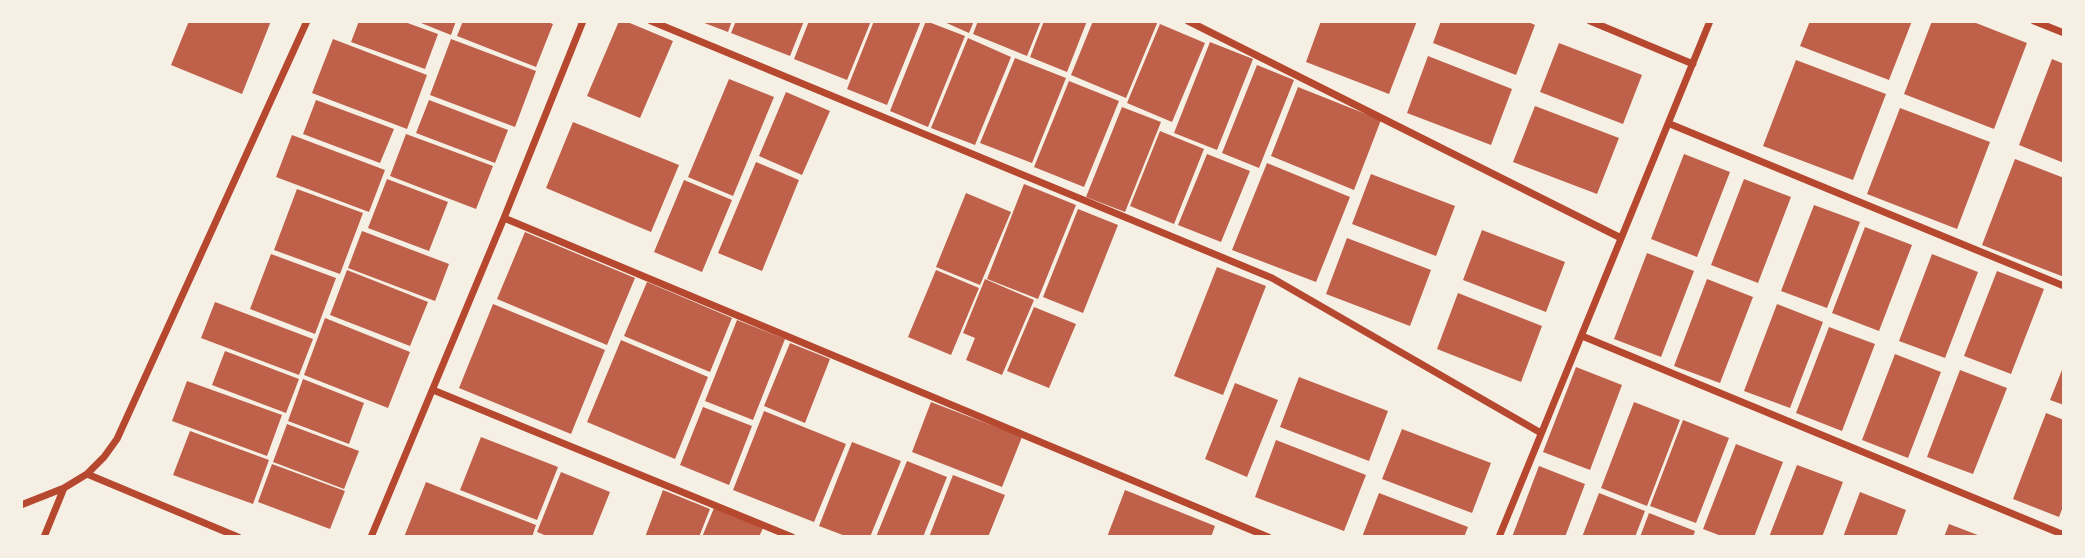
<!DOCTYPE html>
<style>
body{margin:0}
#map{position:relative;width:2085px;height:558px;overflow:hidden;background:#f6efe4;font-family:Figtree,sans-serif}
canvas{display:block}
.frame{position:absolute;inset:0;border:23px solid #f6efe4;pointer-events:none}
</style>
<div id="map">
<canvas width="2085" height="558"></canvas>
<div class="frame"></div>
</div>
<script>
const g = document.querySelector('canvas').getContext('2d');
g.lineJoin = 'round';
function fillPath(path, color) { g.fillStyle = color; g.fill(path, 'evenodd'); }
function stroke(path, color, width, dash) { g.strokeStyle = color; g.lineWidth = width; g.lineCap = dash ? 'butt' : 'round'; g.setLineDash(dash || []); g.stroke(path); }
const building = new Path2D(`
 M189 21H271L242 94 171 65Z
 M359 21H402L438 34 425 69 351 42Z
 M416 21H456L451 35Z
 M463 21H545L553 24 536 67 457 36Z
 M619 21H625L673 41 640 118 587 96Z
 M699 21H732L728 32Z
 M736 21H804L790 56 731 33Z
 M809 21H871L847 80 794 59Z
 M874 21H921L887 105 847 89Z
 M926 21 965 36 928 127 890 111Z
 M942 21H974L969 33Z
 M978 21H1041L1027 56 973 34Z
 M1044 21H1087L1067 72 1030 57Z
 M1093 21H1158L1126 98 1071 75Z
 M1321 21H1417L1389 94 1306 62Z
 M1441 21H1526L1535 25 1516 75 1433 43Z
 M1810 21H1912L1889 80 1800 46Z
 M1932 21H1971L2027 43 1994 129 1904 94Z
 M1160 24 1205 43 1172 122 1127 103Z
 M968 38 1011 57 975 145 931 128Z
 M333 39 427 75 407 129 312 93Z
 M451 39 536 71 515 127 430 95Z
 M1210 42 1253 59 1217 150 1174 133Z
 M1559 43 1642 75 1623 124 1540 92Z
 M1428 56 1512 89 1491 145 1407 113Z
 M1015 58 1066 78 1032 163 980 143Z
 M2052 59 2064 64V163L2019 145Z
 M1796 60 1886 94 1853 180 1763 146Z
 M1257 65 1294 80 1259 168 1222 153Z
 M729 79 774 97 733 196 688 177Z
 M1069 81 1119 101 1084 187 1034 167Z
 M1298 87 1381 120 1354 190 1271 156Z
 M786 92 830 111 802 175 759 156Z
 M316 100 394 129 380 163 303 134Z
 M429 100 508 130 495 163 416 133Z
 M1535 106 1619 138 1597 194 1513 162Z
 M1122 107 1161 122 1125 212 1086 197Z
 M1900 108 1990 142 1957 229 1867 194Z
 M573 122 679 165 651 232 546 188Z
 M1160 131 1204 149 1174 224 1130 206Z
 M406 134 493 166 476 209 390 176Z
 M292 135 385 170 369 212 276 177Z
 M1207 154 1250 171 1221 242 1178 225Z
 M1684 154 1730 172 1697 257 1651 239Z
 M2015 159 2064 178V277L1982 245Z
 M756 162 799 180 762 271 718 253Z
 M1267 163 1350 197 1316 282 1232 250Z
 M1371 174 1455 206 1436 256 1352 224Z
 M387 179 448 202 429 251 368 228Z
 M1744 179 1791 197 1758 283 1711 265Z
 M684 180 732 200 702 272 654 252Z
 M1024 184 1076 205 1038 299 987 279Z
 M297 189 363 213 340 274 274 250Z
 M966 193 1011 212 980 285 936 267Z
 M1814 205 1860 222 1827 308 1781 291Z
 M1078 209 1118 225 1083 313 1043 297Z
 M1865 227 1912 245 1879 331 1832 313Z
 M1482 230 1565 262 1546 312 1463 280Z
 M362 231 449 264 435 301 348 268Z
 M525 232 635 278 607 345 497 299Z
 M1347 238 1431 270 1410 326 1326 294Z
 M1647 253 1694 271 1661 357 1614 339Z
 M271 254 336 278 315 334 250 309Z
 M1932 254 1978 272 1945 358 1899 341Z
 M1217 267 1266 286 1223 395 1174 376Z
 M347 270 428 302 410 346 330 315Z
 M936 270 979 288 951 355 908 337Z
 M1997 271 2044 289 2011 374 1964 356Z
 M985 279 1034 300 1002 375 966 360 975 338 963 333Z
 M1707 279 1753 297 1720 383 1674 366Z
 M647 282 732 318 710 372 624 336Z
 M1458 293 1542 326 1521 382 1437 349Z
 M215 302 313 339 299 375 201 338Z
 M493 304 605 350 571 434 459 388Z
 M1777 304 1823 322 1790 408 1744 391Z
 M1034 307 1076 324 1049 388 1007 371Z
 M325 318 410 352 388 408 304 375Z
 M737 320 785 339 753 420 705 401Z
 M1829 327 1875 344 1842 431 1796 413Z
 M621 340 708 377 675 459 587 422Z
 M790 343 830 359 805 423 764 406Z
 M225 351 299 379 286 413 212 385Z
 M1895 354 1941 372 1908 458 1862 440Z
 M2064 365V405L2050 400Z
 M1576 367 1622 385 1590 470 1543 452Z
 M1960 370 2007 388 1973 474 1927 457Z
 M1299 377 1388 411 1369 461 1280 427Z
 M303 379 364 403 349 444 288 421Z
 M187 381 282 415 267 456 172 421Z
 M1235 383 1278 400 1247 477 1205 459Z
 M931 402 1022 437 1002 487 912 452Z
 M1634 402 1680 420 1647 506 1601 488Z
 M703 407 752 426 729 485 680 465Z
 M764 411 846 444 814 522 733 490Z
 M2046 413 2064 420V504L2059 517 2013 499Z
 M1683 420 1729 438 1696 523 1650 506Z
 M287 424 359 451 344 489 273 462Z
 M1402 429 1491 463 1472 513 1382 479Z
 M190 431 269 460 253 504 173 475Z
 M481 437 558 467 537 520 460 490Z
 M1276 440 1366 475 1344 531 1255 497Z
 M852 442 901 461 870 537H848L819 526Z
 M1736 444 1783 462 1754 537H1724L1703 529Z
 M907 461 947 477 923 537H876Z
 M272 464 345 491 330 529 258 502Z
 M1797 465 1843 482 1822 537H1769Z
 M1539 466 1585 484 1565 537H1512Z
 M561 472 610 492 592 537H549L537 532Z
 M953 475 1005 495 988 537H929Z
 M426 482 536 525 532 537H404Z
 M663 490 710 509 699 537H645Z
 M1125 490 1215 526 1211 537H1107Z
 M1860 492 1906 510 1896 537H1843Z
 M1379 493 1468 527 1464 537H1362Z
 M1599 493 1645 511 1635 537H1582Z
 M714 508 763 528 759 537H702Z
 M1649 513 1695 531 1693 537H1640Z
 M1949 524 1983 537H1944Z`);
const minor = new Path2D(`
 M651 21 1272 278 1541 433
 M1188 21 1621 238
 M1590 21 1693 64
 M2034 21 2064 33
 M1670 124 2064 286
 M504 218 1268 537
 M1582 336 2064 535
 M433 390 792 537
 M87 474 104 457 117 439 307 21
 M21 505 64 488 87 474 238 537
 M44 537 64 488
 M371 537 504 218 583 21
 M1499 537 1710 21`);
fillPath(building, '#bf614a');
stroke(minor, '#b5482f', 7);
</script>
